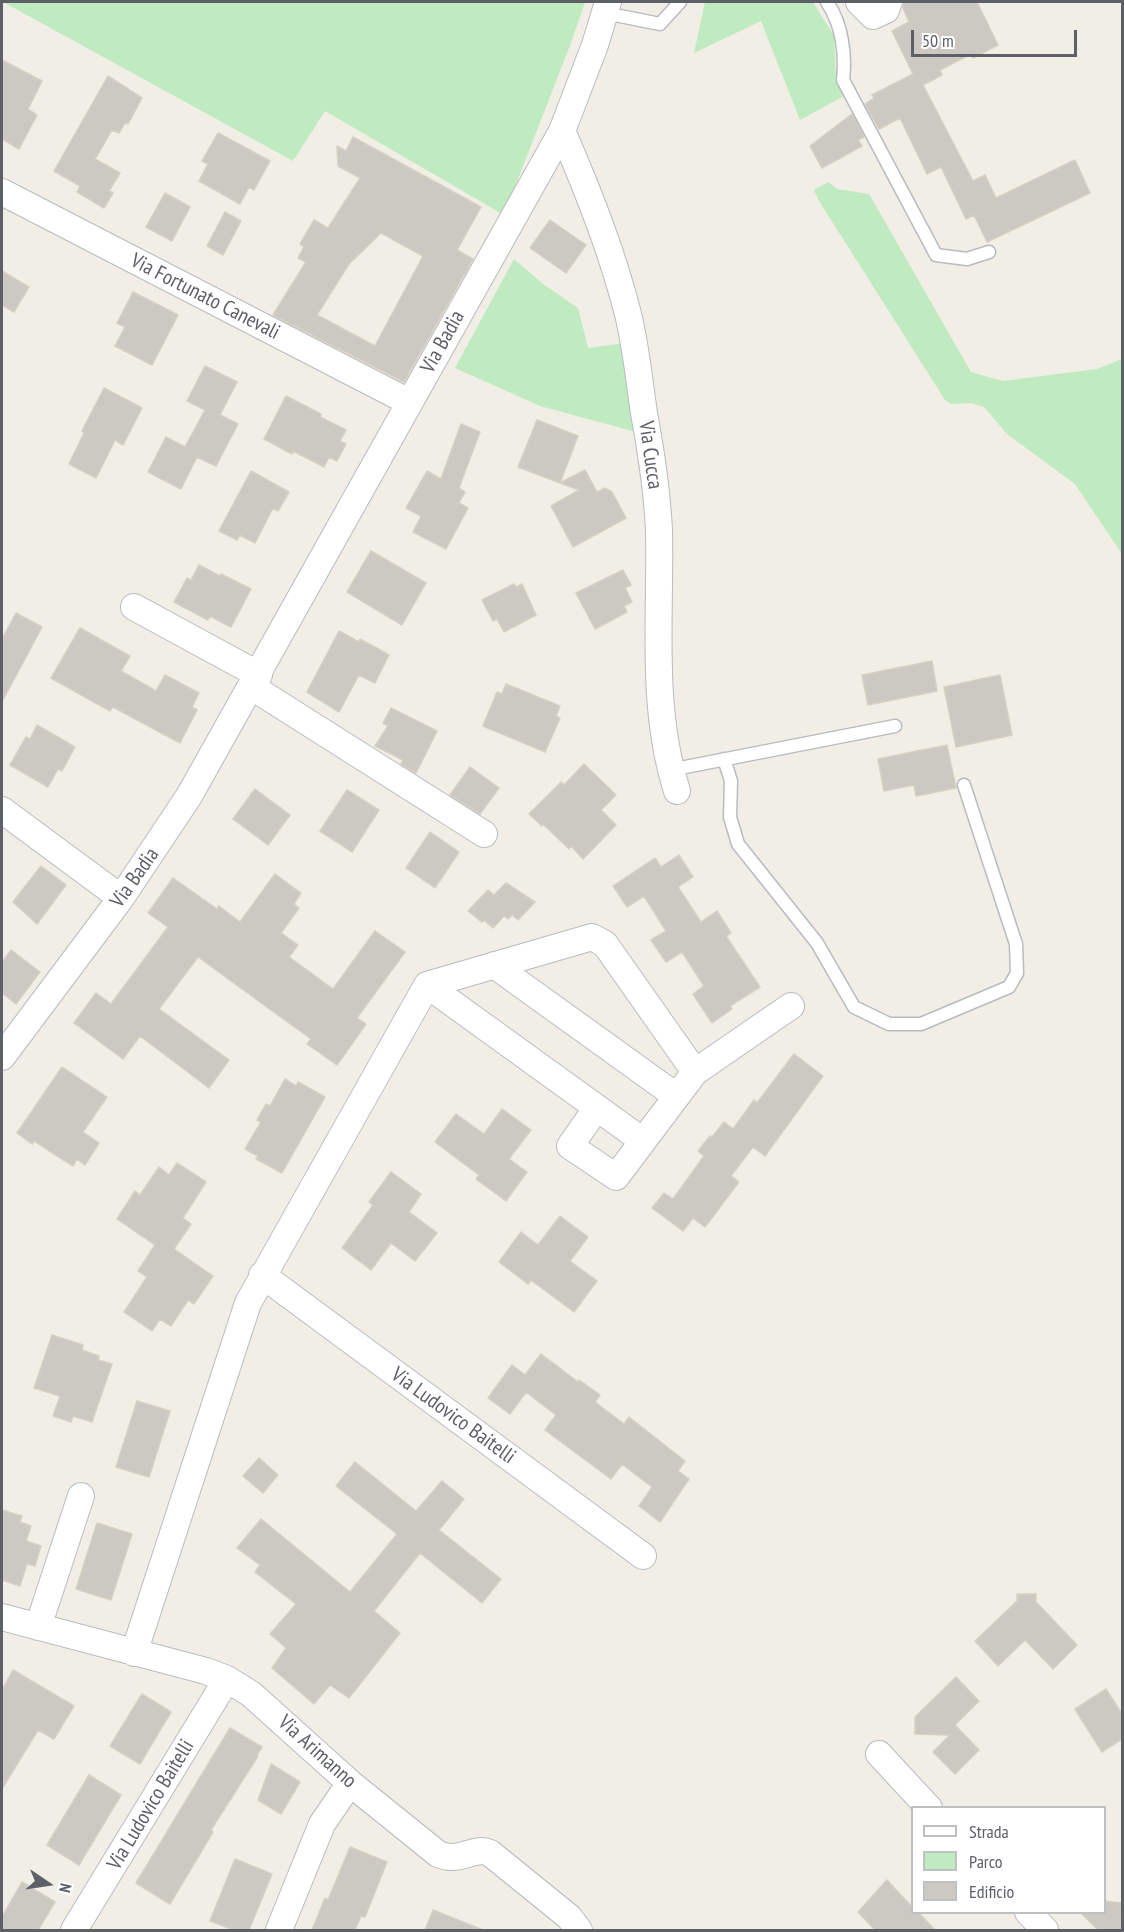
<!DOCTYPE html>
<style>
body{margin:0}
#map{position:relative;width:1124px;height:1932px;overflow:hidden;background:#f1eee5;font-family:"PT Sans Narrow",sans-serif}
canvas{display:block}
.frame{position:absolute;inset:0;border:3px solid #5d6167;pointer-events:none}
.legend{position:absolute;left:911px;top:1806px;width:195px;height:108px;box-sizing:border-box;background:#fff;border:2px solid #bec0c2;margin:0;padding:8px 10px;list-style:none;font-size:18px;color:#5d6167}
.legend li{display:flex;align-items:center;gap:12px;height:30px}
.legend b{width:30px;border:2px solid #bec0c2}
.north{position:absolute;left:18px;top:1854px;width:60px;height:60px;-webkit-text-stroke:4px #fff;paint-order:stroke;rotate:103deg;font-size:16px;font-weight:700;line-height:24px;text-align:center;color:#5d6167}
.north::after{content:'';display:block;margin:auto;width:21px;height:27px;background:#5d6167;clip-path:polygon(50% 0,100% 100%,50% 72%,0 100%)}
.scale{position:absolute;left:911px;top:30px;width:166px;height:27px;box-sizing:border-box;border:3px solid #5d6167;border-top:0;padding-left:8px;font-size:18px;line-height:21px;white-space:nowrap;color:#5d6167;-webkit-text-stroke:4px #fff;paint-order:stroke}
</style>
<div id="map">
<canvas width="1124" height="1932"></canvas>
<div class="frame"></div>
<ul class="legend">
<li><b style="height:8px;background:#fff"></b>Strada</li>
<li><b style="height:16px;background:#c0eabf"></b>Parco</li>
<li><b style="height:16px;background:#ccc8c2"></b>Edificio</li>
</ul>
<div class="north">N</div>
<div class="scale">50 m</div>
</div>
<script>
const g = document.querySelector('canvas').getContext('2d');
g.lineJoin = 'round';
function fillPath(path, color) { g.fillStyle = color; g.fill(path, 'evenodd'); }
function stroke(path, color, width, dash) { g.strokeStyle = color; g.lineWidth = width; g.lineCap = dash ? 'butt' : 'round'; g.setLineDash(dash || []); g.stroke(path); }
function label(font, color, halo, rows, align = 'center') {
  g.font = font + ' "PT Sans Narrow",sans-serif'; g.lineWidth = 6; g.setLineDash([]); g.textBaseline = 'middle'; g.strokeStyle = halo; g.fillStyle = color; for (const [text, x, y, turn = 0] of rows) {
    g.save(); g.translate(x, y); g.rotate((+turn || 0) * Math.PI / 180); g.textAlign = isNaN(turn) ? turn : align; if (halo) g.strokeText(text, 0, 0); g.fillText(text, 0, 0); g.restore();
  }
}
const green = new Path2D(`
 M3 2H585L571 43 504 215 325 111 293 161Z
 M705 2H813L834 36 836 81 844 96 800 120 761 21 694 53Z
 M828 182 837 189 869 194 971 372 1003 381 1097 369 1122 359V554L1075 484 1007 434 984 407 971 403 951 404 945 400 819 201 814 190Z
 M514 259 543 284 578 308 588 348 625 343 640 433 540 406 455 368Z`);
const building = new Path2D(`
 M904 2H977L998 45 973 58 971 54 940 70 942 75 923 85 973 181 985 175 996 198 1075 160 1090 193 987 242 974 215 966 219 941 167 927 174 900 118 879 129 865 104 874 98 872 95 913 74 892 31 909 22 903 8Z
 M2 60 42 81 28 109 37 115 19 149 2 139Z
 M108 76 142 98 128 124 125 123 119 133 112 130 95 159 120 173 109 191 113 193 104 208 77 192 80 186 54 171Z
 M852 114 864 137 858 140 862 146 822 168 810 146Z
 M218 133 270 161 254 190 249 187 240 204 199 181 208 164 202 161Z
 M353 137 481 207 457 250 473 259 404 382 273 315 306 262 298 258 304 247 300 244 314 220 328 228 360 178 338 166 337 146 346 151ZM381 233 423 256 375 346 317 315 349 264Z
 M165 193 190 207 172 241 146 227Z
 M225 212 241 221 223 255 207 246Z
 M550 220 586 245 566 273 530 248Z
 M2 271 29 287 14 312 2 305Z
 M133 292 178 315 152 365 115 346 125 327 117 323Z
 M205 366 237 382 220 415 238 424 216 466 197 457 181 489 148 472 166 437 185 447 205 410 187 401Z
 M104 388 142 408 123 445 115 440 96 478 69 464 84 433 82 431Z
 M286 396 321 414 320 417 346 430 340 441 346 444 337 461 329 457 324 467 293 451 292 454 264 439Z
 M537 420 578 436 560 483 518 467Z
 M461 424 480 432 459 488 465 492 459 503 468 508 446 549 413 532 421 516 406 508 427 471 441 479Z
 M585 470 597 492 605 488 612 492 626 518 573 547 551 506 579 490 560 483Z
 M251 471 289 492 278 511 273 508 255 543 240 535 237 540 219 531Z
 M371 551 426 583 402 625 347 592Z
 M199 565 220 576 221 574 251 589 231 627 210 616 208 620 174 602 187 578 191 580Z
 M623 570 631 585 625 588 632 602 624 606 627 612 595 629 576 593Z
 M514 584 516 587 522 584 536 615 504 632 497 619 493 621 482 600Z
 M16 613 42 627 2 702V639Z
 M80 628 130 656 121 671 156 691 165 675 199 693 192 707 197 710 180 743 113 707 110 711 51 678Z
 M339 631 359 642 360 639 389 655 375 683 359 675 339 712 307 692Z
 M932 661 937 691 868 705 862 675Z
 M1000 675 1012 735 956 747 944 687Z
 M506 684 560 706 556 716 560 718 545 752 483 726 497 692 502 694Z
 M391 708 437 731 416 773 401 764 403 760 375 746 388 726 383 723Z
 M37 725 75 747 62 771 58 769 48 787 10 765 26 737 30 739Z
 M947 745 956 788 916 796 914 785 884 791 878 759Z
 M584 764 616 795 601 810 616 825 583 859 571 846 569 849 543 824 542 826 529 814 561 782 564 785Z
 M470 767 499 788 480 814 450 795Z
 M255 789 290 815 268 845 233 819Z
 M347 790 379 810 352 852 320 831Z
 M430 832 459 852 435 888 406 868Z
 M679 855 693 877 678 887 701 922 717 911 731 933 726 936 760 987 730 1006 732 1009 712 1023 693 994 704 986 682 952 666 962 651 940 666 931 644 896 627 907 613 886 655 858 661 867Z
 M41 866 66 885 37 924 13 902Z
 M275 874 301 893 294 904 299 908 281 933 298 945 289 957 333 989 375 931 405 952 357 1018 366 1024 337 1065 307 1044 311 1039 198 957 159 1009 229 1060 209 1088 140 1036 123 1059 74 1023 96 993 111 1004 168 927 148 913 173 878 217 909 219 906 240 922Z
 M506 883 535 902 518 920 512 915 508 919 504 916 493 928 484 920 482 922 468 911 488 890 494 895Z
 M11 950 40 972 16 1004 2 993V962Z
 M794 1054 823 1076 765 1156 753 1147 731 1176 739 1182 705 1227 693 1218 683 1231 652 1208 664 1193 673 1199 704 1156 698 1151 710 1136 712 1137 724 1122 733 1129 754 1100 757 1103Z
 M62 1067 107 1097 83 1132 99 1143 85 1165 77 1159 73 1166 34 1141 32 1144 17 1133Z
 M285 1079 296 1086 298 1082 325 1097 282 1173 256 1159 258 1156 245 1149 261 1122 257 1120 266 1104 270 1106Z
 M502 1109 531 1130 509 1159 527 1172 506 1201 476 1179 479 1175 435 1142 456 1114 484 1134Z
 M177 1163 206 1182 183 1218 191 1224 174 1249 213 1276 194 1304 188 1300 171 1326 160 1319 152 1331 124 1312 147 1277 138 1271 155 1245 117 1219 135 1191 140 1195 159 1167 169 1175Z
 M391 1172 421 1194 409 1212 437 1233 415 1261 391 1243 371 1270 342 1248 373 1205 369 1202Z
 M560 1216 588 1237 570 1261 597 1281 574 1312 531 1280 528 1284 499 1262 521 1232 538 1245Z
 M52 1335 83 1345 82 1350 99 1356 98 1360 112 1364 92 1422 73 1416 71 1422 53 1416 60 1396 34 1388Z
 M541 1354 578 1382 579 1380 600 1395 595 1402 624 1424 629 1417 685 1461 678 1471 689 1479 660 1522 639 1506 652 1487 622 1464 611 1479 545 1430 556 1415 526 1392 510 1414 488 1398 512 1365 525 1375Z
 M137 1401 170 1411 149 1477 116 1467Z
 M259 1458 278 1475 263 1493 243 1476Z
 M355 1462 416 1511 442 1481 464 1499 439 1530 501 1579 482 1603 420 1553 374 1611 400 1633 349 1698 330 1685 314 1704 272 1668 286 1648 270 1634 296 1604 255 1572 260 1565 237 1548 261 1519 350 1592 397 1534 336 1486Z
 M2 1510 22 1516 20 1522 31 1526 26 1541 41 1546 35 1566 27 1564 20 1586 2 1580Z
 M97 1523 132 1534 111 1600 76 1589Z
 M1017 1594H1036V1602L1077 1645 1053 1669 1025 1640 998 1666 975 1641 1017 1601Z
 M13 1670 74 1706 54 1739 38 1730 2 1789V1690Z
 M956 1677 979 1701 955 1725 979 1750 955 1774 933 1752 950 1735 915 1734V1717Z
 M1106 1689 1122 1714V1739L1102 1752 1075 1709Z
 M142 1694 171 1712 140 1764 110 1746Z
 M230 1728 262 1747 257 1755 258 1756 211 1830 213 1832 170 1904 136 1883Z
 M271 1764 300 1782 281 1814 258 1800Z
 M89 1775 121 1795 79 1865 47 1845Z
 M350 1847 387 1862 365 1917 361 1916 355 1930H312L325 1898 328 1900Z
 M235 1859 272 1874 249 1930H234L210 1921Z
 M887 1880 912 1907V1912H918L935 1930H875L858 1912Z
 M22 1882 55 1902 38 1930H2V1917Z
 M1104 1901 1122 1903 1121 1930H1098L1080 1912H1104Z
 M433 1910 483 1930H425Z`);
const lane = new Path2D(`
 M827 2C842 24 846 54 843 80L936 255 967 259 989 252
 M605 13 660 24 680 2
 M724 759 731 781 730 817 738 844 817 943 854 1007 889 1024H921L1009 987 1017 973 1016 944 964 785
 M670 770 895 726`);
const street = new Path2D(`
 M859 2 873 16 886 10 889 2
 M562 131C588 190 612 251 628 314 636 346 639 380 644 413 651 451 657 490 659 530 661 617 650 706 677 791
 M2 192 409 402
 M134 607 259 675
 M252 687 484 834
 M2 810 121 898
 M494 965 676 1096
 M427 985 643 1141
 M2 1057 121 898 189 796 562 131 595 45 608 2
 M596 1109 570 1146 616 1177 695 1072
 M262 1275 643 1556
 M2 1617 206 1671 227 1679 251 1694 350 1783 438 1854C461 1864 474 1845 490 1853L569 1917 579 1930
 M38 1627 81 1496
 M134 1653 248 1303 427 985 592 937 605 944 695 1072 791 1006
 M879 1754 929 1808
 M1028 1912 1045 1930
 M74 1930 227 1679
 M279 1930 322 1824 350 1783`);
const streetNames = [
 ["Via Fortunato Canevali",205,297,27],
 ["Via Badia",443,342,-61],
 ["Via Cucca",650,455,82],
 ["Via Badia",135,878,-55],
 ["Via Ludovico Baitelli",453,1416,36],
 ["Via Arimanno",317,1752,42],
 ["Via Ludovico Baitelli",151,1805,-59]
];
fillPath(green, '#c0eabf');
fillPath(building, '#ccc8c2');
stroke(building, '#d6d0c3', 1.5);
stroke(lane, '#b8bbc0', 15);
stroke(street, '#b8bbc0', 28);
stroke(lane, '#fff', 12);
stroke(street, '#fff', 26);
label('21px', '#5d6167', '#fff', streetNames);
</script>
